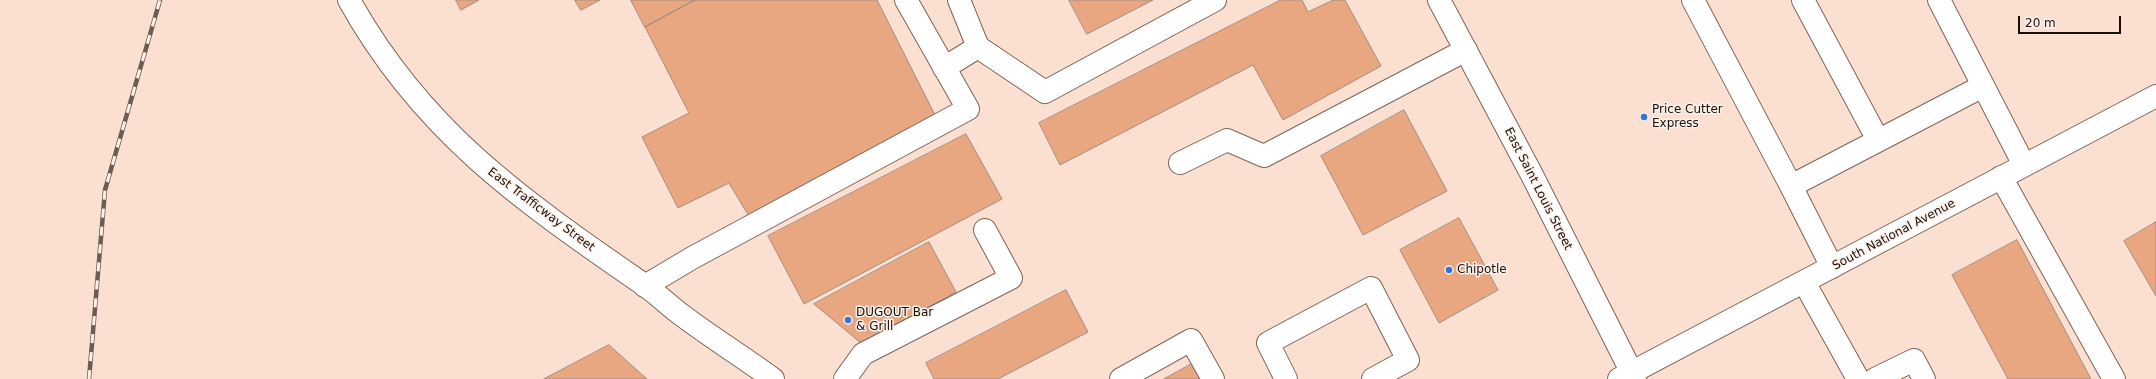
<!DOCTYPE html>
<style>
body{margin:0}
#map{position:relative;width:2156px;height:379px;overflow:hidden;background:#fbdfd0;font-family:"DejaVu Sans",sans-serif}
canvas{display:block}
.scale{position:absolute;left:2018px;top:16px;width:103px;height:18px;box-sizing:border-box;border:2px solid #19100b;border-top:0;padding-left:5px;font-size:12px;line-height:14px;white-space:nowrap;color:#19100b;-webkit-text-stroke:3px #fcf0ea;paint-order:stroke}
</style>
<div id="map">
<canvas width="2156" height="379"></canvas>
<div class="scale">20 m</div>
</div>
<script>
const g = document.querySelector('canvas').getContext('2d');
g.lineJoin = 'round';
function fillPath(path, color) { g.fillStyle = color; g.fill(path, 'evenodd'); }
function stroke(path, color, width, dash) { g.strokeStyle = color; g.lineWidth = width; g.lineCap = dash ? 'butt' : 'round'; g.setLineDash(dash || []); g.stroke(path); }
function label(font, color, halo, rows, align = 'center') {
  g.font = font + ' "DejaVu Sans",sans-serif'; g.lineWidth = 3; g.setLineDash([]); g.textBaseline = 'middle'; g.strokeStyle = halo; g.fillStyle = color; for (const [text, x, y, turn = 0] of rows) {
    g.save(); g.translate(x, y); g.rotate((+turn || 0) * Math.PI / 180); g.textAlign = isNaN(turn) ? turn : align; if (halo) g.strokeText(text, 0, 0); g.fillText(text, 0, 0); g.restore();
  }
}
const building = new Path2D(`
 M456 0H479L461 10Z
 M575 0H600L581 10Z
 M631 0H695L645 27Z
 M695 0H877L935 115 750 218 729 183 678 208 642 137 689 113 645 27Z
 M1069 0H1153L1087 34Z
 M1281 0H1302L1308 12 1333 0H1345L1381 66 1283 120 1253 65 1060 165 1039 123Z
 M1404 110 1447 191 1363 235 1321 156Z
 M966 134 1002 199 804 304 768 236Z
 M1459 218 1498 290 1439 323 1400 250Z
 M2156 222V296L2124 241Z
 M2017 240 2091 379H2008L1952 275Z
 M929 242 956 292 862 344 814 304Z
 M1066 290 1088 332 998 379H934L926 363Z
 M609 345 647 379H544Z
 M1197 361 1206 379H1164Z`);
const minor = new Path2D(`
 M959 0 978 47 1045 92 1215 0
 M1693 0 1791 186
 M1803 0 1878 140
 M1939 0 2024 165
 M944 68 978 47
 M1180 163 1227 140 1264 156 1466 50
 M2001 177 2114 379
 M1832 267 1791 186 1983 86
 M1804 282 1858 379
 M645 286 692 258 968 109 906 0
 M845 379 863 354 1011 278 985 230
 M1121 379 1191 340 1213 379
 M1286 379 1268 343 1371 288 1408 360 1373 379
 M1875 379 1914 360 1924 379`);
const major = new Path2D(`
 M349 0C422 132 523 201 643 284 656 293 667 304 679 313 709 336 742 356 773 379
 M1439 0 1532 175 1635 379
 M1619 379 2156 96`);
const rail = new Path2D(`
 M89 379 105 190 160 0`);
const markers = [
 [1644,117,4,"#3472e0"],
 [1449,270,4,"#3472e0"],
 [848,320,4,"#3472e0"]
];
const poiNames = [
 ["Price Cutter",1652,110],
 ["Express",1652,124],
 ["Chipotle",1457,270],
 ["DUGOUT Bar",856,313],
 ["& Grill",856,327]
];
const streetNames = [
 ["East Saint Louis Street",1538,189,63],
 ["East Trafficway Street",541,210,37],
 ["South National Avenue",1894,235,-28]
];
fillPath(building, '#e8a781');
stroke(building, '#a68c7e', 1);
stroke(minor, '#7d6557', 24);
stroke(major, '#7d6557', 24);
stroke(minor, '#fff', 22);
stroke(major, '#fff', 22);
stroke(rail, '#6c5c53', 4.5);
stroke(rail, '#fcf0ea', 3, [9]);
for (const [x, y, r, color] of markers) { const dot = new Path2D(); dot.arc(x, y, r, 0, 2 * Math.PI); g.fillStyle = color; g.fill(dot); stroke(dot, '#fcf0ea', 1.5); }
label('12px', '#19100b', '#fcf0ea', poiNames, 'left');
label('12px', '#19100b', '#fcf0ea', streetNames);
</script>
